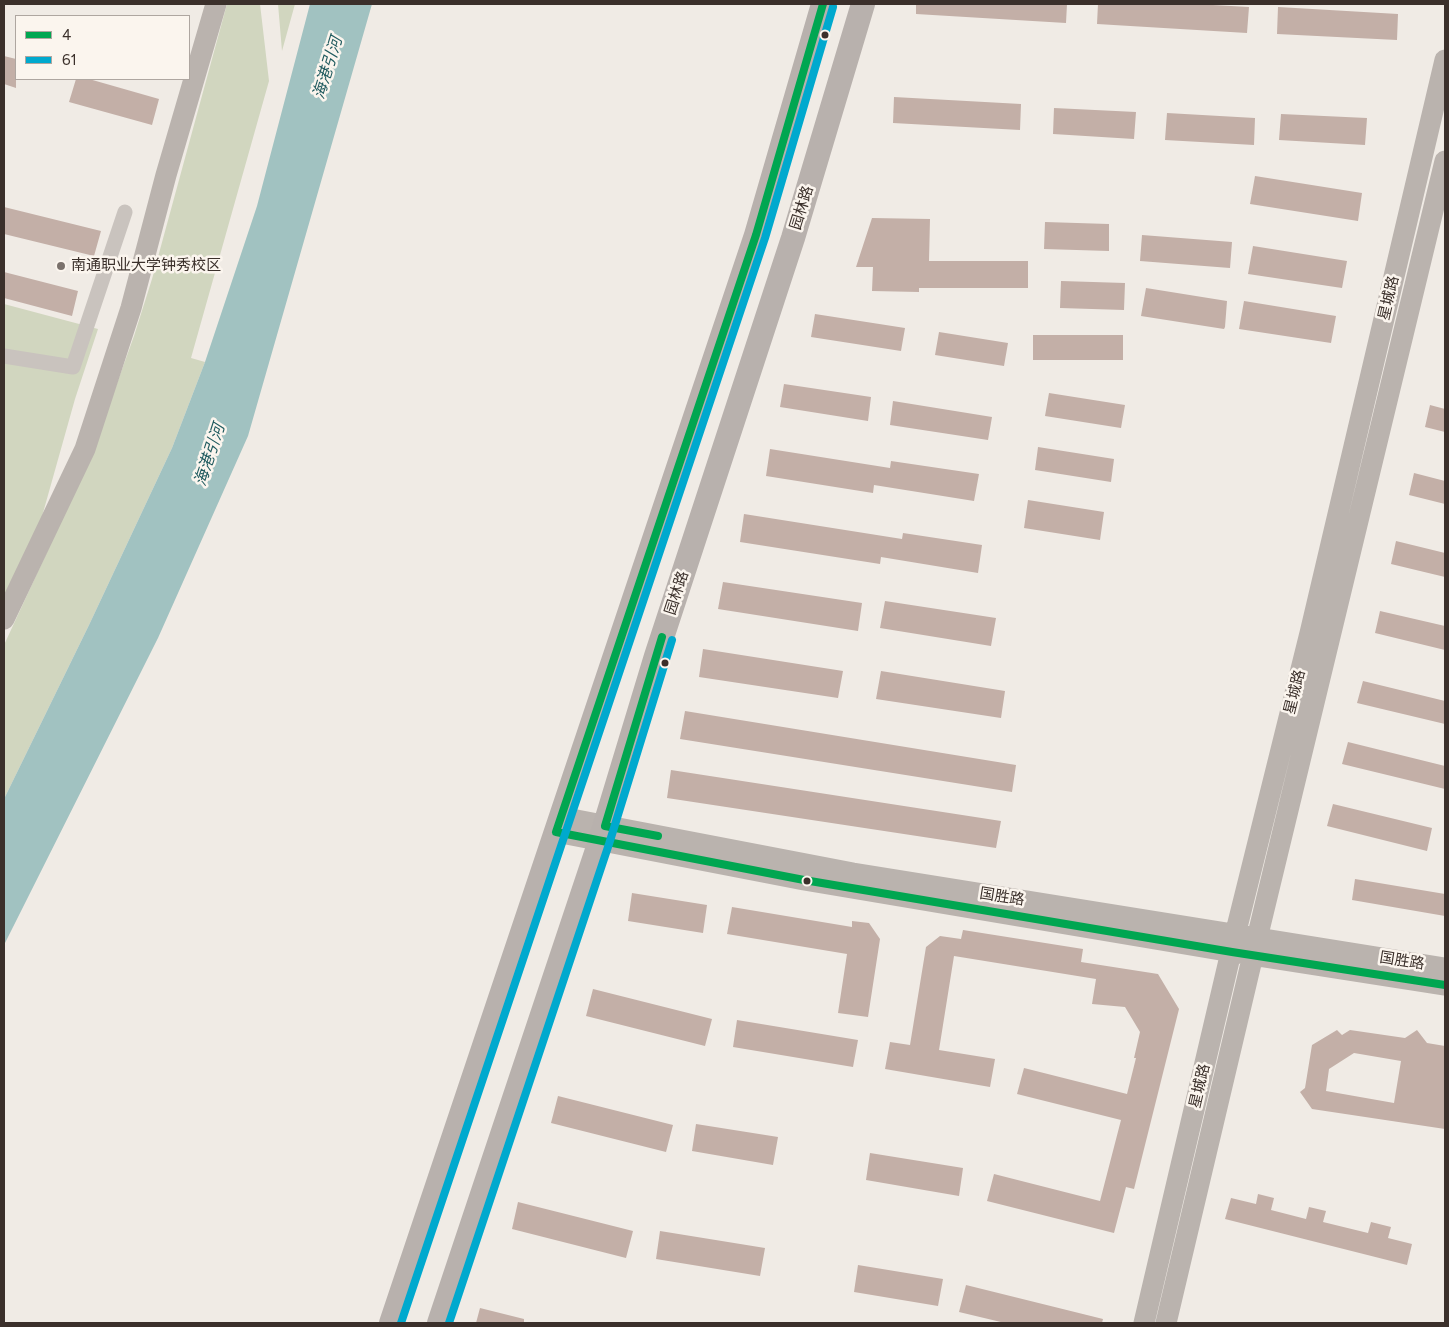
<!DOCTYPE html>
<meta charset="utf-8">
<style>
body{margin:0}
#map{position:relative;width:1449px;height:1327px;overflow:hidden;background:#f0ebe5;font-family:Figtree,sans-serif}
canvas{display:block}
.frame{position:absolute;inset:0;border:5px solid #3b302b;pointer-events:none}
.legend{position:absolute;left:15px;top:15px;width:175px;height:65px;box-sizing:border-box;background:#fbf5ee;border:1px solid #aea6a0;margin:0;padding:6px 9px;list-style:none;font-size:15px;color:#3b302b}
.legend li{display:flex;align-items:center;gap:10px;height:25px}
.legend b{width:25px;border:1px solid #aea6a0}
</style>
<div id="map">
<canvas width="1449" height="1327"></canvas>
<div class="frame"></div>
<ul class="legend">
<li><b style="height:6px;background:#00a651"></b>4</li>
<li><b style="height:6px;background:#00a9ce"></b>61</li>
</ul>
</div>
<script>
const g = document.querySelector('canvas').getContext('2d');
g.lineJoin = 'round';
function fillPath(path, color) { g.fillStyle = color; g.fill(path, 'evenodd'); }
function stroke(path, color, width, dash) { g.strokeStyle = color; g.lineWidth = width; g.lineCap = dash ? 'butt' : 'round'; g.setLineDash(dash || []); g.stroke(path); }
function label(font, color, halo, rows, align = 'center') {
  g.font = font + ' Figtree,"Noto Sans SC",sans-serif'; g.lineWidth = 5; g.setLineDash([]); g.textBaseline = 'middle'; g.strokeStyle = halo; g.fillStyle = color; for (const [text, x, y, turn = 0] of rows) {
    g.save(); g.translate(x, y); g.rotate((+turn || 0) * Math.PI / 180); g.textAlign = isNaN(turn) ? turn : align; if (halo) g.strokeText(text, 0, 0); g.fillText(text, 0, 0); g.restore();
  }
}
const green = new Path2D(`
 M227 4H260L269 81 191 358 205 362 172 448 89 625 4 799V645L89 461 134 336 152 279Z
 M278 4H295L282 51Z
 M4 304 98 329 75 399 41 520 4 600Z`);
const water = new Path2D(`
 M310 4H372L248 436 158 638 4 945V799L89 625 172 448 205 362 257 206Z`);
const building = new Path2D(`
 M916 4H1067L1066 23 916 14Z
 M1098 4H1195L1249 7 1247 33 1097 24Z
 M1278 7 1398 14 1397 40 1277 34Z
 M4 56 16 59V88L4 84Z
 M76 79H89L159 99 152 125 69 102Z
 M894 97 1021 104 1020 130 893 123Z
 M1054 108 1136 112 1134 139 1053 134Z
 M1167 113 1255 118 1254 145 1165 140Z
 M1281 114 1367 118 1365 145 1279 140Z
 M1255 176 1362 193 1358 221 1250 204Z
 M4 207 101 231 94 256 4 234Z
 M872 218 930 219 929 261H1028V288H919V292L872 291 873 267H856Z
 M1045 222 1109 224V251L1044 249Z
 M1142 235 1232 242 1230 268 1140 261Z
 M1253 246 1347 261 1342 288 1248 274Z
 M4 272 78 291 72 316 4 298Z
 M1061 281 1125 283 1124 310 1060 308Z
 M1146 288 1227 301 1225 327 1224 329 1141 316Z
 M1244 301 1336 316 1331 343 1239 329Z
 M815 314 905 328 901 351 811 337Z
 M939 332 1008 343 1004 366 935 355Z
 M1033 335H1123V360H1033Z
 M784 384 871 397 868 421 780 407Z
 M1049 393 1125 405 1121 428 1045 416Z
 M893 401 992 417 988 440 890 425Z
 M1430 405 1445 409V432L1425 427Z
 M1038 447 1114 459 1111 482 1035 470Z
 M770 449 890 468 891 461 979 474 974 501 874 485 873 493 766 476Z
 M1414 473 1445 481V504L1409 495Z
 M1028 500 1104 512 1100 540 1024 528Z
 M744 514 902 539 903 533 982 545 978 573 881 557 880 564 740 542Z
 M1396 541 1445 553V577L1391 564Z
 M723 582 862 603 858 631 718 609Z
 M885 601 996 618 991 646 880 628Z
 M1380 611 1445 626V650L1375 633Z
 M703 649 843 671 838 698 699 677Z
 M881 671 1005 691 1001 718 876 699Z
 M1363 681 1445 701V724L1357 703Z
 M685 711 1016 765 1012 792 680 739Z
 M1348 742 1445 766V789L1342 764Z
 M671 770 1001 821 996 848 667 798Z
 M1333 804 1432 828 1427 851 1327 826Z
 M1355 879 1445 894V916L1352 900Z
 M632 893 707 905 703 933 628 921Z
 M732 907 852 927V921L869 923 880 939 868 1017 838 1013 847 954 727 934Z
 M963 930 1083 949 1081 962 1158 974 1179 1009 1134 1189 1126 1187 1114 1233 987 1201 994 1174 1100 1201 1121 1120 1017 1094 1024 1068 1127 1094 1136 1058H1134L1140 1032 1125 1007 1092 1004 1096 979 954 956 939 1050 995 1059 990 1087 885 1069 890 1042 910 1045 926 947 940 936 961 939Z
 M593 989 712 1019 705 1046 586 1016Z
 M737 1020 858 1040 853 1067 733 1047Z
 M1337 1030 1342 1035 1350 1030 1405 1038 1417 1030 1427 1043 1445 1046V1129L1312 1109 1300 1092 1305 1088 1312 1045ZM1354 1053 1401 1061 1394 1103 1326 1091 1329 1069Z
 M558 1096 673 1125 666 1152 551 1123Z
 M696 1124 778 1137 773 1165 692 1151Z
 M870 1153 963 1168 959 1196 866 1180Z
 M1258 1194 1274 1198 1271 1210 1306 1219 1309 1207 1326 1211 1323 1222 1368 1233 1371 1222 1391 1227 1388 1238 1412 1244 1407 1265 1225 1219 1231 1198 1256 1204Z
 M518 1202 633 1231 626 1258 512 1229Z
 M660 1231 765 1248 760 1276 656 1259Z
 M858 1265 943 1279 938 1306 854 1292Z
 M966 1285 1103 1319 1102 1323H1005L959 1312Z
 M480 1308 524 1319V1323H476Z`);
const street = new Path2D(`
 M4 356 73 367 125 212`);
const secondary = new Path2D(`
 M4 619 85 449 131 308 166 175 216 4
 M561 817 853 873 1445 968
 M556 832 804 880 1232 952 1445 985
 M1144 1323 1235 935 1310 633 1445 60
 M1166 1323 1253 955 1445 161`);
const primary = new Path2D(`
 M391 1323 756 235 823 4
 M439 1323 600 841 656 656 793 238 863 4`);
const bus1 = new Path2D(`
 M823 4 756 235 556 832 804 880 1232 952 1445 985
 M658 836 605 826 662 637`);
const bus2 = new Path2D(`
 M401 1323 765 238 833 7
 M449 1323 609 844 672 640`);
const markers = [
 [825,35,4.5,"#3b302b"],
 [61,266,5,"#7a716c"],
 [665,663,4.5,"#3b302b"],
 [807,881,4.5,"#3b302b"]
];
const streetNames = [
 ["园林路",802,208,-73],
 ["星城路",1389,298,-77],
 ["园林路",677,593,-72],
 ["星城路",1295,692,-76],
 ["国胜路",1002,897,9],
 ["国胜路",1402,961,9],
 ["星城路",1200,1086,-77]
];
const poiNames = [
 ["南通职业大学钟秀校区",71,266]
];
const waterNames = [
 ["海港引河",328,68,-73],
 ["海港引河",210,455,-72]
];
fillPath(green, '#d1d6bf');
fillPath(water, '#a1c2c1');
fillPath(building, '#c3afa7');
stroke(street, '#c9c3be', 15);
stroke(secondary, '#bab3ae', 21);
stroke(primary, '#b8b1ad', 24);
stroke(bus1, '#00a651', 8);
stroke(bus2, '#00a9ce', 8);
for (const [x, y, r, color] of markers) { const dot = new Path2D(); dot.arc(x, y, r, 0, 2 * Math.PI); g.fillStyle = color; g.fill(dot); stroke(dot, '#fbf5ee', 2); }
label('15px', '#3b302b', '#fbf5ee', streetNames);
label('15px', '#3b302b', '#fbf5ee', poiNames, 'left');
label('italic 16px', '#1f5a5e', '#fbf5ee', waterNames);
</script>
